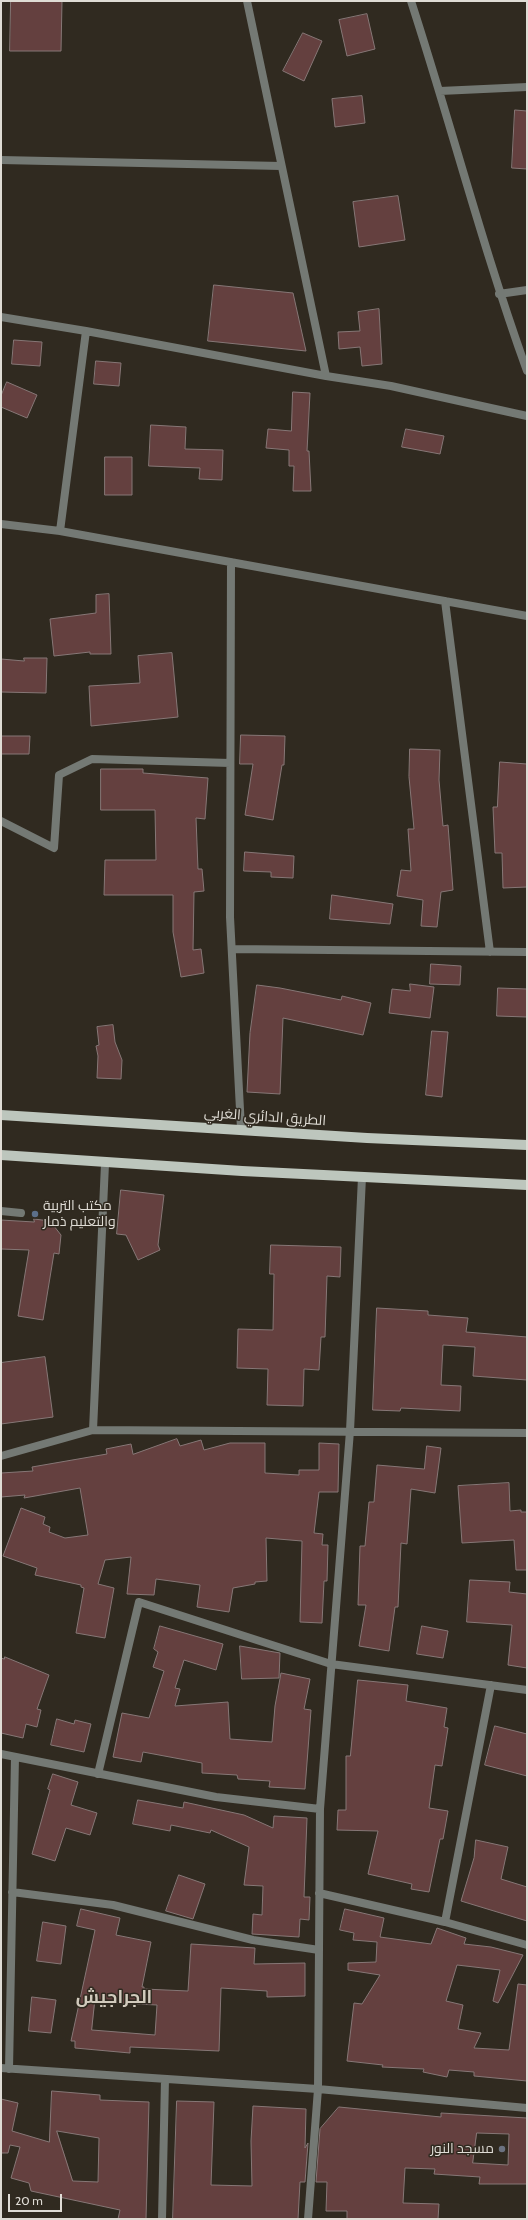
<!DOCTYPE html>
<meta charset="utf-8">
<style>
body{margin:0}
#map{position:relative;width:528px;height:2220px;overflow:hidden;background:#302a20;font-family:Cabin,sans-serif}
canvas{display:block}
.frame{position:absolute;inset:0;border:2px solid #dfdcd5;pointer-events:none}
.scale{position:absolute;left:8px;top:2194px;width:54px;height:18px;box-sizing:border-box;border:2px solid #dfdcd5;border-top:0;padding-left:5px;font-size:12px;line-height:14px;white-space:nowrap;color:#dfdcd5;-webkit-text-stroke:3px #302a20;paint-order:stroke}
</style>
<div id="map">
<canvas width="528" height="2220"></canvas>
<div class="frame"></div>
<div class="scale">20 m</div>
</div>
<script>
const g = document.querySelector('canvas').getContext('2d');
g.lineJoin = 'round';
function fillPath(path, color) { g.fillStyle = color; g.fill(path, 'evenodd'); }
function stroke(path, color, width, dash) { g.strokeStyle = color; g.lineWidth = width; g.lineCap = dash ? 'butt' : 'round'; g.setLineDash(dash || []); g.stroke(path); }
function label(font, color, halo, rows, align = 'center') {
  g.font = font + ' Cabin,Cairo,sans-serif'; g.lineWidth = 3; g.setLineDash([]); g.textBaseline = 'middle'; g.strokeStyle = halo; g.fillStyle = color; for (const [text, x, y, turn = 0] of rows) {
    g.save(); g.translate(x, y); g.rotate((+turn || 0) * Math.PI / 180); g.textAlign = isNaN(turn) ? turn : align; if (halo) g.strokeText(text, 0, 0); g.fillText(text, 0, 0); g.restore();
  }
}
const building = new Path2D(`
 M11 1H62L61 51H10Z
 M367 14 375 49 347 56 339 20Z
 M303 33 322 41 304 81 283 71Z
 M362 96 365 123 335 127 332 99Z
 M515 110 527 111V169L512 168Z
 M398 196 405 240 359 247 353 202Z
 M214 285 293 293 306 351 208 341Z
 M379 309 382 364 362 366 360 347 339 349 338 332 360 331 358 312Z
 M14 340 42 342 40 366 12 364Z
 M96 361 121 363 119 386 94 384Z
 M7 382 37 395 27 418 1 407V396Z
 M293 392 310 393 307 451H309L311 491H293L294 466H289V450L266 448 268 429 291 431Z
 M151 425 186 427 185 449 223 450 222 480 199 479 200 468 149 466Z
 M406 429 444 436 440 454 402 447Z
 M105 457H132V495H105Z
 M109 594 111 654H90V652L54 656 50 619 96 613V595Z
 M172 653 178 717 91 726 89 686 140 683 138 656Z
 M24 658H47L46 693 1 692V659L24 661Z
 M241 735 285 736 284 765H282L273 820 245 815 253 764H240Z
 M1 736H30L29 754H1Z
 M410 749 440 750 439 780 443 826 448 825 453 890 441 892 437 927 421 926 423 900 397 896 401 870 411 871 408 829H414L409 777Z
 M500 762 527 764V887L503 888 502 853H495L493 807H497Z
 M101 769H143V773L208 778 205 819 196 818 198 869H202L204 891 194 892 193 950 201 949 204 973 181 977 173 932V895H104L105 860H156L155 810H101Z
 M245 852 294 856 293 878 271 877V872L244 871Z
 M332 895 393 904 390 924 330 919Z
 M431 964 461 966 460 985 430 984Z
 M410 984 434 987 430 1018 389 1013 392 989 410 991Z
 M257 985 280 988 341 1000 342 996 371 1003 363 1035 283 1018 280 1094 247 1092 250 1033Z
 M498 988 527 989V1017L497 1016Z
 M113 1025 115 1042 122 1060 121 1079 97 1078 98 1056 96 1046 99 1045 97 1027Z
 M432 1031 448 1032 442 1097 426 1095Z
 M121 1190 164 1195 158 1245 160 1250 138 1260 126 1235 117 1234Z
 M34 1219 50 1221 61 1235 59 1254 54 1253 43 1320 18 1316 29 1250 1 1249V1220L34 1222Z
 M271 1245 341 1247 340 1277 327 1276 325 1337H321L319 1370 304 1369 303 1406 267 1405 268 1369 237 1368 238 1329 273 1330 274 1274H270Z
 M377 1308 428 1311V1315L468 1318 466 1332 527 1337V1380L473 1376 475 1347 443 1345 441 1385 461 1386 460 1411 401 1408 400 1411 373 1410Z
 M45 1357 53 1417 1 1424V1363Z
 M177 1439 180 1446 201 1440 204 1450 230 1443H265V1473L299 1475V1470H319V1443L339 1444 338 1492H319L314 1533 323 1534 322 1545H328L327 1581H324L322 1623 300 1622 302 1541 266 1538 267 1581 255 1582V1584L233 1588 229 1612 197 1607 200 1585 156 1579 154 1595 127 1594 131 1557 105 1560 98 1584 114 1588 105 1638 76 1633 84 1588 81 1587V1585L35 1575 37 1568 3 1556 21 1508 45 1517 43 1524 50 1527 49 1532 65 1538 88 1535 80 1488 24 1498 25 1495 1 1497V1473L33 1471 32 1467 107 1454 106 1449 131 1444 133 1454Z
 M427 1446 441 1448 435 1493 411 1489 407 1544 401 1543 398 1607H395L389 1651 359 1646 366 1605H358L360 1546H365L369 1502H374L377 1465 424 1469Z
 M509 1483 510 1511 521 1510V1512H527V1570H516L514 1540 462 1543 458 1486Z
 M470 1580 510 1582 509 1592 527 1594V1668L508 1665 512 1625 467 1622Z
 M160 1626 223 1644 216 1670 184 1660 175 1688 180 1689 175 1706 228 1702 230 1739 272 1742 275 1706 281 1673 310 1679 304 1709 311 1710 305 1789 269 1787 270 1781 238 1779 237 1775 202 1773V1763L143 1752 141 1762 113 1757 122 1713 149 1718 164 1671 153 1667 158 1652 154 1649Z
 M422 1626 448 1631 443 1658 417 1654Z
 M240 1646 280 1653 279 1678 242 1679Z
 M5 1657 49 1675 37 1709 41 1710 37 1727 26 1724 23 1738 1 1733V1658L4 1659Z
 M358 1680 408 1685 406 1701 447 1708 444 1727 448 1728 442 1766 435 1765 429 1808 448 1811 443 1839H440L429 1892 411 1889 412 1884 368 1874 378 1831 337 1830 338 1810H346V1756H350Z
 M57 1719 74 1724 75 1720 91 1724 84 1752 51 1745Z
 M495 1726 527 1734V1776L485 1765Z
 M53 1774 78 1782 71 1805 97 1813 90 1835 66 1828 55 1861 32 1854 50 1790 48 1789Z
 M138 1800 183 1808 184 1802 244 1815 273 1828 274 1816 307 1818 304 1897H310L309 1920 300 1919 299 1937 252 1934 253 1914 262 1915 263 1886 244 1885 249 1847 211 1830 210 1833 171 1825 170 1831 133 1824Z
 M476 1840 508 1847 501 1879 527 1887V1921L461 1901 474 1858Z
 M179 1875 205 1884 193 1919 166 1911Z
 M81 1909 120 1918 116 1935 151 1942 142 1987H144V1989L188 1991 191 1944 255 1948 254 1964 305 1963V1996L267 1997V1991L221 1988 219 2051 130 2047V2053L75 2048V2041H71L95 1930 77 1926ZM95 2002 157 2005 155 2035 92 2030Z
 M345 1909 384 1918 380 1937 431 1944 437 1928 466 1938 464 1944 491 1947 523 1955 498 2003 493 2001 500 1970 457 1965 446 2001 463 2005 458 2029 481 2033 474 2048 509 2050 518 1984 527 1985V2081L474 2076V2072L449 2070 447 2077 423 2072 424 2069 382 2067 383 2065 347 2061 354 2003 362 2004 380 1975 348 1970V1963L376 1962 377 1942 353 1940 354 1933 340 1930Z
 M43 1922 66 1926 61 1964 37 1961Z
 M32 1997 56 2000 51 2033 29 2031Z
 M52 2091 100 2095V2100L149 2102 146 2219H118L120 2210 31 2191 29 2183 11 2178 20 2147 10 2145 8 2153H1V2099L18 2103 12 2131 49 2142ZM57 2131 99 2138 98 2182 73 2181Z
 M177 2101 214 2102 211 2185 252 2186 251 2141 253 2106 306 2109 305 2148 308 2143 305 2182H300L298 2219H173Z
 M339 2107 441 2117V2113L527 2118V2184H479L480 2177 434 2174 435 2169 405 2168 403 2203 439 2204 438 2219H347V2211H326L327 2182H316L320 2129ZM477 2133 509 2134 508 2165 473 2163Z`);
const lane = new Path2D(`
 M1 1211 21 1213`);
const street = new Path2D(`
 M247 1 326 376
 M411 1C451 124 483 249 527 371
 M440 91 527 87
 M1 160 281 166
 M499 294 527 290
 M1 317 86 331 326 376 391 386 527 416
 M1 524 60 531 527 616
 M60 531 86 331
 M231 562 230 917 241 1129
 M445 601 490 952
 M1 821 54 848 59 775 92 759 230 763
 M232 949 527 952
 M93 1430 105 1164
 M1 1456 93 1430 527 1433
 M1 1754 216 1797 320 1809
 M98 1774 139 1602 331 1664 527 1690
 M12 1892 113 1905 253 1940 319 1950
 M319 1893 445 1922 527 1945
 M445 1922 491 1685
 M1 2068 318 2089 527 2108
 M9 2069 15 1757
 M162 2219 165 2079
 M308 2219 318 2089 320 1809 350 1431 362 1177`);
const primary = new Path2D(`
 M1 1115 367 1138 527 1145
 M1 1155 242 1171 527 1185`);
const markers = [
 [35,1214,4,"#5c6f8a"],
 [502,2149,4,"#6b7280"]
];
const streetNames = [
 ["الطريق الدائري الغربي",265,1117,4]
];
const poiNames = [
 ["مكتب التربية",43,1206],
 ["والتعليم ذمار",43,1222],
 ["مسجد النور",494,2149,"right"]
];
const districtNames = [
 ["الجراجيش",114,1998]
];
fillPath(building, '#64403f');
stroke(building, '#867776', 1);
stroke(lane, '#747974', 8);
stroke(street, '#747974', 8);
stroke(primary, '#bdc6bd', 10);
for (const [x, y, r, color] of markers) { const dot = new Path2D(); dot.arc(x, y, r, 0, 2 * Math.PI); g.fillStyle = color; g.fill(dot); stroke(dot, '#302a20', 1.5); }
label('14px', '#dfdcd5', '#302a20', streetNames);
label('14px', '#dfdcd5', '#302a20', poiNames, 'left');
label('bold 18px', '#d1cabc', '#302a20', districtNames);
</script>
